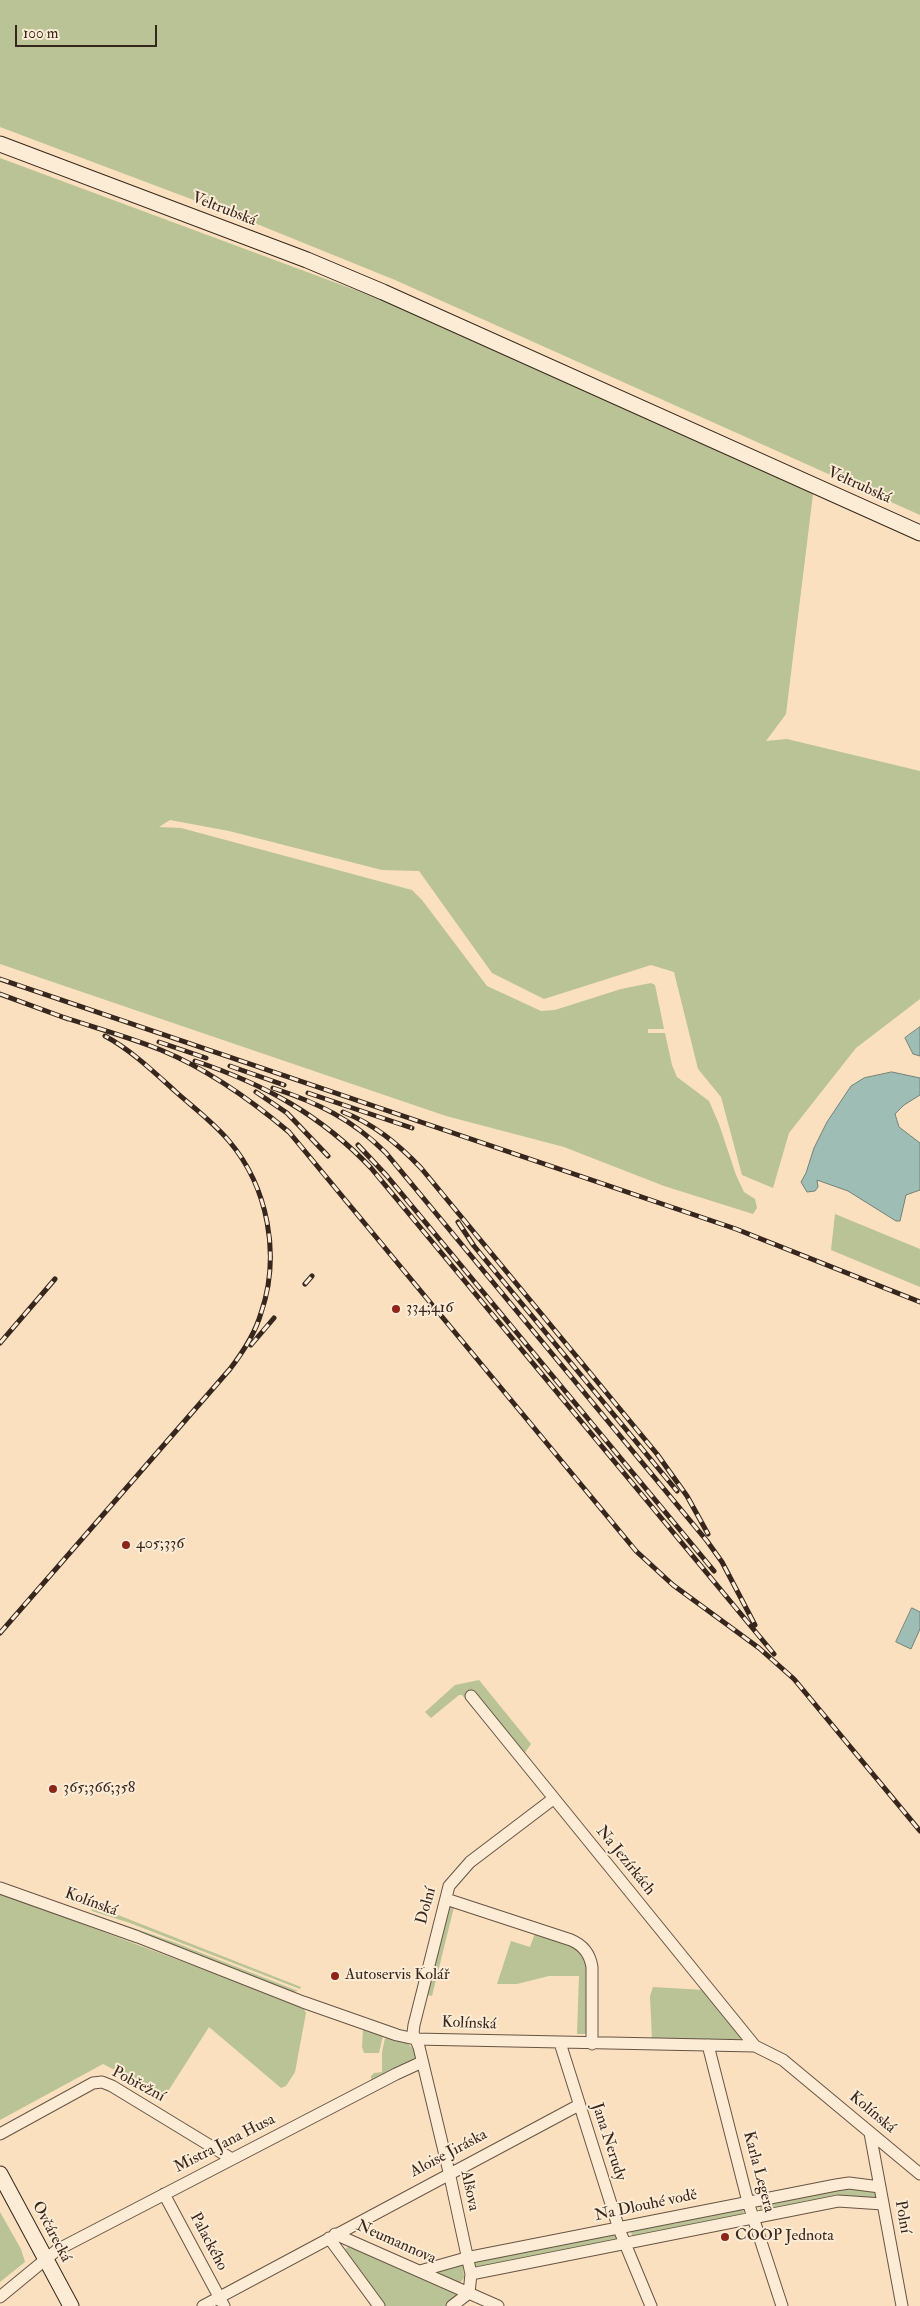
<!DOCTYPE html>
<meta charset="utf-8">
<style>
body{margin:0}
#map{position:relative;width:920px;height:2306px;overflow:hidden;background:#fae0be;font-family:"IM FELL Double Pica",serif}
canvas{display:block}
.scale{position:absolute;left:15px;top:25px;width:142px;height:22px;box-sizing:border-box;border:2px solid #36261d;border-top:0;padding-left:6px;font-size:15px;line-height:18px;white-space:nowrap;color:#36261d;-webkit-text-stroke:4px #fcebd5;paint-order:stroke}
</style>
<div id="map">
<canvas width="920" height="2306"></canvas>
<div class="scale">100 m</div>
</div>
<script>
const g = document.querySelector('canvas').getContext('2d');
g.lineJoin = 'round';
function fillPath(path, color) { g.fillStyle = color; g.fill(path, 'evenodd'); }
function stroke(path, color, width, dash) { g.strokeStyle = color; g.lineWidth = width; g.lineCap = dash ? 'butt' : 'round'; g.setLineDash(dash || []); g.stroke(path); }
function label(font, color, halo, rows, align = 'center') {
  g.font = font + ' "IM FELL Double Pica",serif'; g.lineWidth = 4; g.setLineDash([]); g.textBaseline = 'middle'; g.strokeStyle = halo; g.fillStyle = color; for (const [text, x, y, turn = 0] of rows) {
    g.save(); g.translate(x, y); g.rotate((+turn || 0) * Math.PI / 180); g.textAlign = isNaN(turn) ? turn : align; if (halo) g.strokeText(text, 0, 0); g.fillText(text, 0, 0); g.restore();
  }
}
const green = new Path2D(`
 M0 0H920V515L395 280 252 222 0 127Z
 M0 158 377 298 813 494 786 714 766 741 787 739 920 771V999L856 1048 789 1133 773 1188 742 1175 721 1097 698 1069 674 972 651 965 544 999 492 973 419 871 382 870 229 831 170 820 159 827 181 828 412 890 422 900 487 986 541 1011 555 1010 621 989 651 983 655 985 664 1029H648V1033H665L672 1065 677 1077 709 1101 719 1124 736 1175 744 1192 755 1199 757 1208 753 1214 664 1186 564 1147 446 1116 0 964Z
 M835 1214 920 1249V1287L831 1250Z
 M479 1680 531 1744 524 1754 480 1702 473 1709 462 1695H459L431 1718 425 1712 455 1685Z
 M0 1893 303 2007 306 2013 295 2072 286 2086 281 2088 209 2027 165 2096 103 2064 0 2120Z
 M448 1903 454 1907 432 1996 423 1994Z
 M90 1904 301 1987 300 1989 130 1923 92 1911Z
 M93 1914 171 1941 298 1991 293 1992 97 1918Z
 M535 1933 576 1944 588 1961 587 2032 585 2034H577L579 1976H549L517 1984H497L511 1941 530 1947Z
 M653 1987 704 1990 740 2033V2040L735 2042 652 2039 650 1996Z
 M363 2029 383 2036 379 2053H364L362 2047Z
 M385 2038 407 2043 416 2051V2059L371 2083V2076L374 2073 382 2072V2052Z
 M847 2186 875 2190 876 2199 759 2214 760 2206Z
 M743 2208 744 2212 742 2214 632 2236 630 2229 669 2221 670 2224 678 2223V2220Z
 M0 2212 21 2249 25 2262 0 2282Z
 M614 2233 618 2239 475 2269 473 2261Z
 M351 2245 454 2293 457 2295 446 2306H383L342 2251Z
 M463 2265 464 2278 459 2284 438 2274 437 2271Z`);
const water = new Path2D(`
 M920 1027V1056L913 1054 905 1038Z
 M892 1072 920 1078V1095L904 1105 895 1114 899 1127 920 1143V1190L906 1195 900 1221H896L848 1191 817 1180 818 1187 815 1191 807 1192 801 1182 806 1173 814 1148 827 1122 851 1086 864 1078Z
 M912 1608 920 1612V1629L911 1649 896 1642Z`);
const street = new Path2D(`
 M471 1696 755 2046
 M0 1888 138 1937 303 2002 397 2035 415 2039 755 2046 783 2060 920 2174
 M446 1899 571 1940C583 1945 590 1954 592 1967V2044
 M560 2043 619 2229 651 2306
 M708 2045 748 2202 782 2306
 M870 2133 902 2306
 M0 2134 93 2083 102 2082 112 2086 232 2159
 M164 2194 224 2306
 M335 2234 498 2306
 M329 2238 379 2306
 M420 2271 466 2258 836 2185 849 2183 880 2187
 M471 2274 838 2201 883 2204
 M0 2297 57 2250 396 2074 422 2062
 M203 2306 579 2105
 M452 2306 469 2293 471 2274 449 2172 419 2047 413 2033 414 2025 449 1886 470 1862 553 1799`);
const secondary = new Path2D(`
 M0 144 307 260 383 292 920 533
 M0 2174 71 2306`);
const rail = new Path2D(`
 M0 979 736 1229 920 1302
 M0 994 68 1019
 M63 1017C96 1028 129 1037 161 1050 207 1069 251 1100 289 1132L636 1551 673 1585 759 1648 794 1679 920 1831
 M159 1042 206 1058
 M195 1061C264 1084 321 1115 371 1168L774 1654
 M230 1066 284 1085
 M273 1088C318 1103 352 1119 386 1153L707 1541 722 1562 755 1625
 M256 1092 287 1113 328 1156
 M308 1093 412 1128
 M343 1112C374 1124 398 1144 421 1168L657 1454 687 1496 708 1534
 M358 1145 387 1176 714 1571
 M458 1222 474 1246 677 1491
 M305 1284 312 1276
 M0 1343 55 1279
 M251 1345 274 1318
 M0 1633 230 1369C243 1352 255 1334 261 1313 281 1255 268 1187 229 1141 214 1123 194 1108 176 1092 154 1072 131 1050 105 1036`);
const markers = [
 [396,1309,5,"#8f2418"],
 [126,1545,5,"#8f2418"],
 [53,1789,5,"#8f2418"],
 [335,1976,5,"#8f2418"],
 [725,2237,5,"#8f2418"]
];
const streetNames = [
 ["Veltrubská",224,210,21],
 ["Veltrubská",859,486,24],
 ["Na Jezírkách",625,1861,51],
 ["Kolínská",91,1903,20],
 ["Dolní",427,1906,-75],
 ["Kolínská",469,2024,2],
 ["Pobřežní",138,2085,28],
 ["Kolínská",872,2113,40],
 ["Jana Nerudy",608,2142,72],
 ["Mistra Jana Husa",225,2144,-27],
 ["Aloise Jiráska",449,2154,-28],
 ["Karla Legera",758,2172,75],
 ["Alšova",469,2191,78],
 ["Na Dlouhé vodě",646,2206,-12],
 ["Polní",902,2217,80],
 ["Ovčárecká",51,2232,62],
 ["Palackého",208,2242,62],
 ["Neumannova",396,2243,24]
];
const poiNames = [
 ["334;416",406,1309],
 ["405;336",136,1545],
 ["365;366;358",63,1789],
 ["Autoservis Kolář",345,1976],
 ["COOP Jednota",735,2237]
];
fillPath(green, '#b9c395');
fillPath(water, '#9ebdb5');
stroke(water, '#748178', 1);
stroke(street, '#675445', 13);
stroke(secondary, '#36261d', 17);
stroke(street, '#fcebd5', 11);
stroke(secondary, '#fcebd5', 15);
stroke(rail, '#36261d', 5);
stroke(rail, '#fcebd5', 3, [9]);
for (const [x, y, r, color] of markers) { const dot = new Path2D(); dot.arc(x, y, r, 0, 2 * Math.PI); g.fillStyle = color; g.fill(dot); stroke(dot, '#fcebd5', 2); }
label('16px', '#36261d', '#fcebd5', streetNames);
label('16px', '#36261d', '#fcebd5', poiNames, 'left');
</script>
